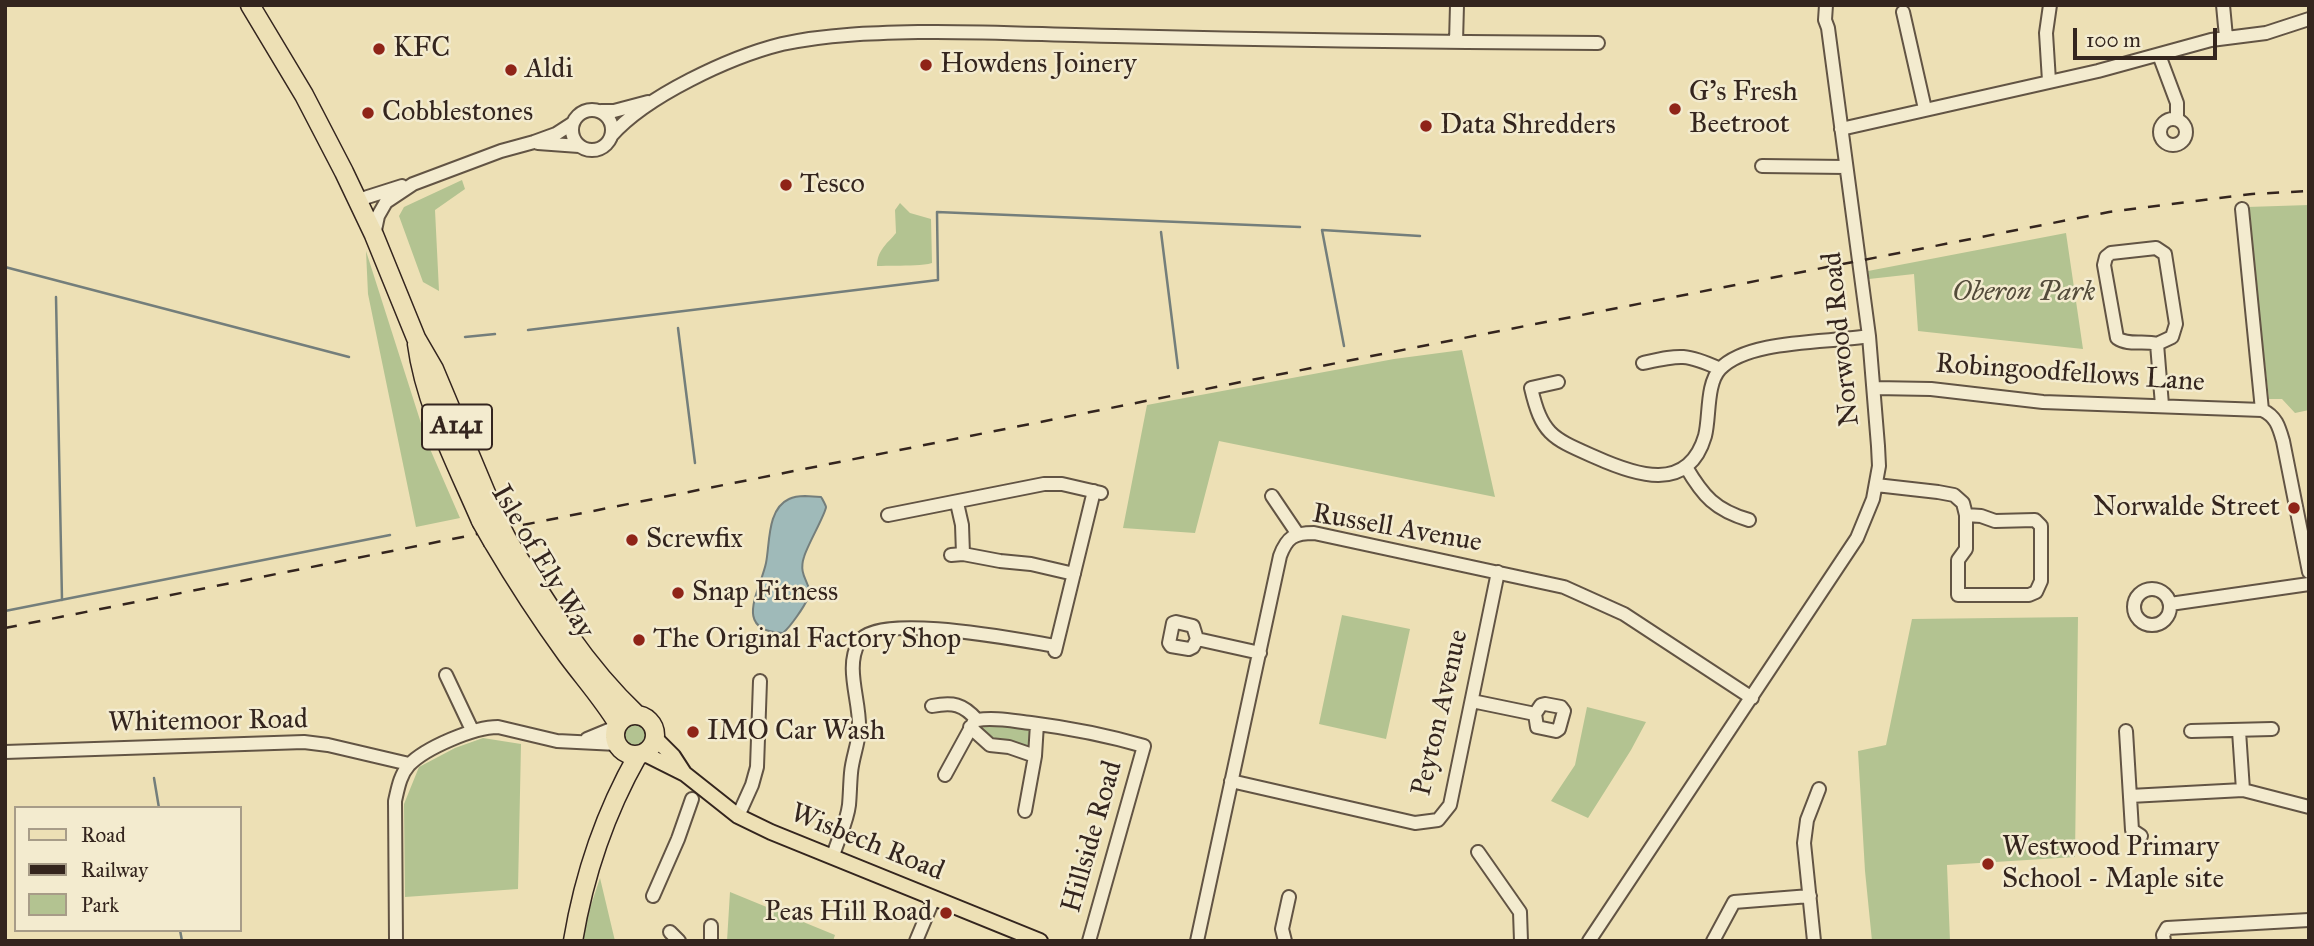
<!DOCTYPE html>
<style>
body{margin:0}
#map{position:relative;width:2314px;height:946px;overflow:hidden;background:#ede0b5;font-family:"IM FELL Great Primer",serif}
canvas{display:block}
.frame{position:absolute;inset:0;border:7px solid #34251e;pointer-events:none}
.legend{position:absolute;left:14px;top:806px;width:228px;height:126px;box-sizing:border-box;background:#f3ebcf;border:2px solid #a79c88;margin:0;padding:9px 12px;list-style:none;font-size:21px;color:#34251e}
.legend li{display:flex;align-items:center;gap:14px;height:35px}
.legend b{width:35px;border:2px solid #a79c88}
.scale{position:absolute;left:2073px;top:28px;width:144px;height:32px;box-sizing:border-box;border:4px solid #34251e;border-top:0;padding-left:9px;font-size:21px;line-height:24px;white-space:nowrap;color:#34251e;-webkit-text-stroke:5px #f3ebcf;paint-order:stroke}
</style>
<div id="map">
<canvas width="2314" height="946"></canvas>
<div class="frame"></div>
<ul class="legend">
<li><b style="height:9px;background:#ede0b5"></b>Road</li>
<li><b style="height:9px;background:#34251e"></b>Railway</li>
<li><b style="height:19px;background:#b3c391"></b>Park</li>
</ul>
<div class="scale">100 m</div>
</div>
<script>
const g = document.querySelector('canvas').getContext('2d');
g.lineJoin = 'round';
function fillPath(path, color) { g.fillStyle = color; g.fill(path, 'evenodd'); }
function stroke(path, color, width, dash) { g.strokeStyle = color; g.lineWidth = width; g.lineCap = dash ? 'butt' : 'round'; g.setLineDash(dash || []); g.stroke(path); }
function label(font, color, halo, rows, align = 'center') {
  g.font = font + ' "IM FELL Great Primer",serif'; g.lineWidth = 5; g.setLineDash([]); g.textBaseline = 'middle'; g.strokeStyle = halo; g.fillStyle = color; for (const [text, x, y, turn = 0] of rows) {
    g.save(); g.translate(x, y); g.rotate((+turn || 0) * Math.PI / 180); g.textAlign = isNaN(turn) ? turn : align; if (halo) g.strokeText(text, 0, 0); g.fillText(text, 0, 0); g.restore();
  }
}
const green = new Path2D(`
 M462 180 465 189 435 210 439 291 423 282 399 216 404 207Z
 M900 203 910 213 931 219 932 263C918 267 893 265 877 266 877 250 888 243 896 233L895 210Z
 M2309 205V410L2295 413 2282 399H2269L2247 207Z
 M2066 233 2083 349 1918 331 1914 274 1869 279 1868 271Z
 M366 251 427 442 460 518 416 527 368 294Z
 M1462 350 1495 497 1219 441 1195 533 1123 528 1147 405 1394 359Z
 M1342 615 1410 629 1386 739 1319 724Z
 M2078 617 2075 857 1947 865 1950 941H1872L1865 871 1858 751 1886 745 1912 619Z
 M1587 707 1646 722 1631 750 1588 818 1551 801 1575 765Z
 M985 723 1030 729 1031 750 991 740 980 729V726Z
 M622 735a12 12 0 1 1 24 0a12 12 0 1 1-24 0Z
 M483 738 521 744 518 889 405 897 404 804 419 767 455 748Z
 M600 878 615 941H583L586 920Z
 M730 892 835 935 833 941H727Z`);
const water = new Path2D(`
 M805 496 821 497C822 498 826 506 826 507 826 513 807 546 804 557 797 578 814 584 808 598 804 607 791 626 783 633 732 631 760 591 766 563 770 543 767 509 789 499 793 497 801 496 805 496Z`);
const stream = new Path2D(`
 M1161 232 1178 368
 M5 267 349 357
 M56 297 62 600
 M678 328 695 463
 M528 330 938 280 937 212 1300 227
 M465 337 495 334
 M1344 346 1322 230 1420 236
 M5 611 390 535
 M154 778 159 808
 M180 930 182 941`);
const minor = new Path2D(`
 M2223 5 2226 37
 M1903 12 1925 109
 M1456 42 1457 5
 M2159 55 2177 103V119
 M2049 81 2046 33 2050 5
 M572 130a20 20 0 1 1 40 0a20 20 0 1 1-40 0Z
 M601 111H614L648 102
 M2160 132a13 13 0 1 1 26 0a13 13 0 1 1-26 0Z
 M1841 129 2098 71 2211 40 2266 33 2309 19
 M611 136C646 96 730 57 782 44 827 34 874 33 919 32 985 31 1050 35 1115 36 1276 40 1437 42 1598 43
 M538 143 579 146
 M1762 166 1846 167
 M358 200 402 186
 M2242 209 2262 410
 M374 235 378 216 386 202 413 184 501 151 534 142 556 134 573 123
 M2157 344 2172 337 2176 324 2165 254 2156 248 2111 253 2106 257 2104 265 2117 338C2128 346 2144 340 2157 344L2162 405
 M1643 363C1680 355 1685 353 1720 369
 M1558 382 1531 388C1542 435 1552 438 1595 457 1635 475 1688 494 1705 436 1710 417 1706 384 1720 369 1748 339 1829 343 1869 336
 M1875 388 1931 389 2043 402 2262 410C2276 416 2279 427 2283 441L2309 572
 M1686 467C1703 496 1715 510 1749 520
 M1876 485 1938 492 1954 495 1963 503 1966 515V549L1958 560V595H2029L2036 592 2041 581V526L2035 520 1995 521 1981 516 1966 515
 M1272 496 1297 533
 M957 503 962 525 963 554
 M888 515 1044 484H1062L1101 493
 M951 555 963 554 1000 561 1031 564 1074 574
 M2134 607a18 18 0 1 1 36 0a18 18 0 1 1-36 0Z
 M2170 604 2309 584
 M1197 639 1193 647 1189 649 1171 646 1169 643 1173 623 1176 622 1193 626 1197 639 1260 653
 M1055 651 1094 491
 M446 675 472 730
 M1472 701 1535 714 1541 705 1545 704 1561 707 1564 711 1559 729 1556 731 1537 727 1535 714
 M932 706C953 702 963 704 977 720 995 717 1013 721 1031 723 1070 728 1106 735 1144 746L1089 941
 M970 727 990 745 1009 747 1035 756
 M2126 731 2132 830 2141 836
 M2191 731 2272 729
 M2239 731 2243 790
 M587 739 616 727
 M5 752 304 742 328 745 409 764
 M945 775 974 722
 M1231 781 1415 823 1438 820 1450 805 1498 572
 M2130 796 2243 790 2309 807
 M1025 811 1035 756 1037 724
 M738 816 752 785 757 767 760 681
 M1478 852 1520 912 1521 941
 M833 856C838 839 847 822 849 805 850 794 850 784 851 773 852 759 858 745 859 731 861 702 844 668 859 642 877 611 1024 641 1056 646
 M653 896 678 839 692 799
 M711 926V941
 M670 932 679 941
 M396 941 395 801C398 788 400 775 409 765 425 748 474 727 498 727L557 741 617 744
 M916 941 934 898
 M1197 941 1280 556C1287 537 1294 533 1314 533L1564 587 1624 614 1752 698
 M1285 941 1282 929 1289 897
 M1589 941 1857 538 1873 499 1879 466 1878 446 1869 336 1828 28 1825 20 1826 5
 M1713 941 1734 902 1810 896
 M1814 941 1804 843 1807 820 1819 789
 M2164 941 2163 935 2167 928 2309 920`);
const major = new Path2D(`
 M655 738 673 756 684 773
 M643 753 685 774 738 816 771 832 1040 941`);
const highway = new Path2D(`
 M250 5 304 95 344 172 374 235 416 338 434 369 496 517
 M417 344C425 405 457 465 481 521
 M507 539C545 601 583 664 636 714
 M493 542C516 581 540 618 567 655 584 678 603 699 618 724
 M615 735a20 20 0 1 1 40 0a20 20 0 1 1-40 0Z
 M573 941C584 875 605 813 638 755`);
const rail = new Path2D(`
 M5 628 1392 352 2109 212 2252 194 2309 191`);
const highwayBridge = new Path2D(`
 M496 517 507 539
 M481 521 493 542`);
const markers = [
 [379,49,7,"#8f2418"],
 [926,65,7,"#8f2418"],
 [511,70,7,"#8f2418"],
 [1675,109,7,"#8f2418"],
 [368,113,7,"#8f2418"],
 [1426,126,7,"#8f2418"],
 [786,185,7,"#8f2418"],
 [2294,508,7,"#8f2418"],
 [632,540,7,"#8f2418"],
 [678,593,7,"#8f2418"],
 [639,640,7,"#8f2418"],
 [693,732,7,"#8f2418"],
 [1988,864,7,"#8f2418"],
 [946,913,7,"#8f2418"]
];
const shields = [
 [457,427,70]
];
const shieldNames = [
 ["A141",457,427]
];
const poiNames = [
 ["KFC",393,49],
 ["Howdens Joinery",940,65],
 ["Aldi",525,70],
 ["G's Fresh",1689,93],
 ["Beetroot",1689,125],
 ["Cobblestones",382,113],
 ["Data Shredders",1440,126],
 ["Tesco",800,185],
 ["Norwalde Street",2280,508,"right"],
 ["Screwfix",646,540],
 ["Snap Fitness",692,593],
 ["The Original Factory Shop",653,640],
 ["IMO Car Wash",707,732],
 ["Westwood Primary",2002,848],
 ["School - Maple site",2002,880],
 ["Peas Hill Road",932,913,"right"]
];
const parkNames = [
 ["Oberon Park",2024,293]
];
const streetNames = [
 ["Norwood Road",1842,339,-96],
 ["Robingoodfellows Lane",2070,374,4],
 ["Russell Avenue",1397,529,10],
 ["Isle of Ely Way",542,562,59],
 ["Peyton Avenue",1441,713,-77],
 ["Whitemoor Road",208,722,-1],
 ["Hillside Road",1093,837,-74],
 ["Wisbech Road",867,843,22]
];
fillPath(green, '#b3c391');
fillPath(water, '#9fbab9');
stroke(water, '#747e7b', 2);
stroke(stream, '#747e7b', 2.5);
stroke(minor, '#625444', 16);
stroke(major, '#34251e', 18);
stroke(highway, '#34251e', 21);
stroke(minor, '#f3ebcf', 12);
stroke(major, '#ede0b5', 14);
stroke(highway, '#ede0b5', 18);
stroke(rail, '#34251e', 2.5, [12, 12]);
stroke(highwayBridge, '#34251e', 21, []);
stroke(highwayBridge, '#ede0b5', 18);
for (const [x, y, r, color] of markers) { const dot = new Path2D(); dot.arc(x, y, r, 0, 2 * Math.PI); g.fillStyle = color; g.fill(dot); stroke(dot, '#f3ebcf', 2.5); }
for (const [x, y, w] of shields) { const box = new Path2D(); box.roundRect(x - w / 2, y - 22.5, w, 45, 5); g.fillStyle = '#f3ebcf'; g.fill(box); stroke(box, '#34251e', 2); }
label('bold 26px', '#34251e', null, shieldNames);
label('28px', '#34251e', '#f3ebcf', poiNames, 'left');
label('italic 28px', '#544c3b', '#f3ebcf', parkNames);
label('28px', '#34251e', '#f3ebcf', streetNames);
</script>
